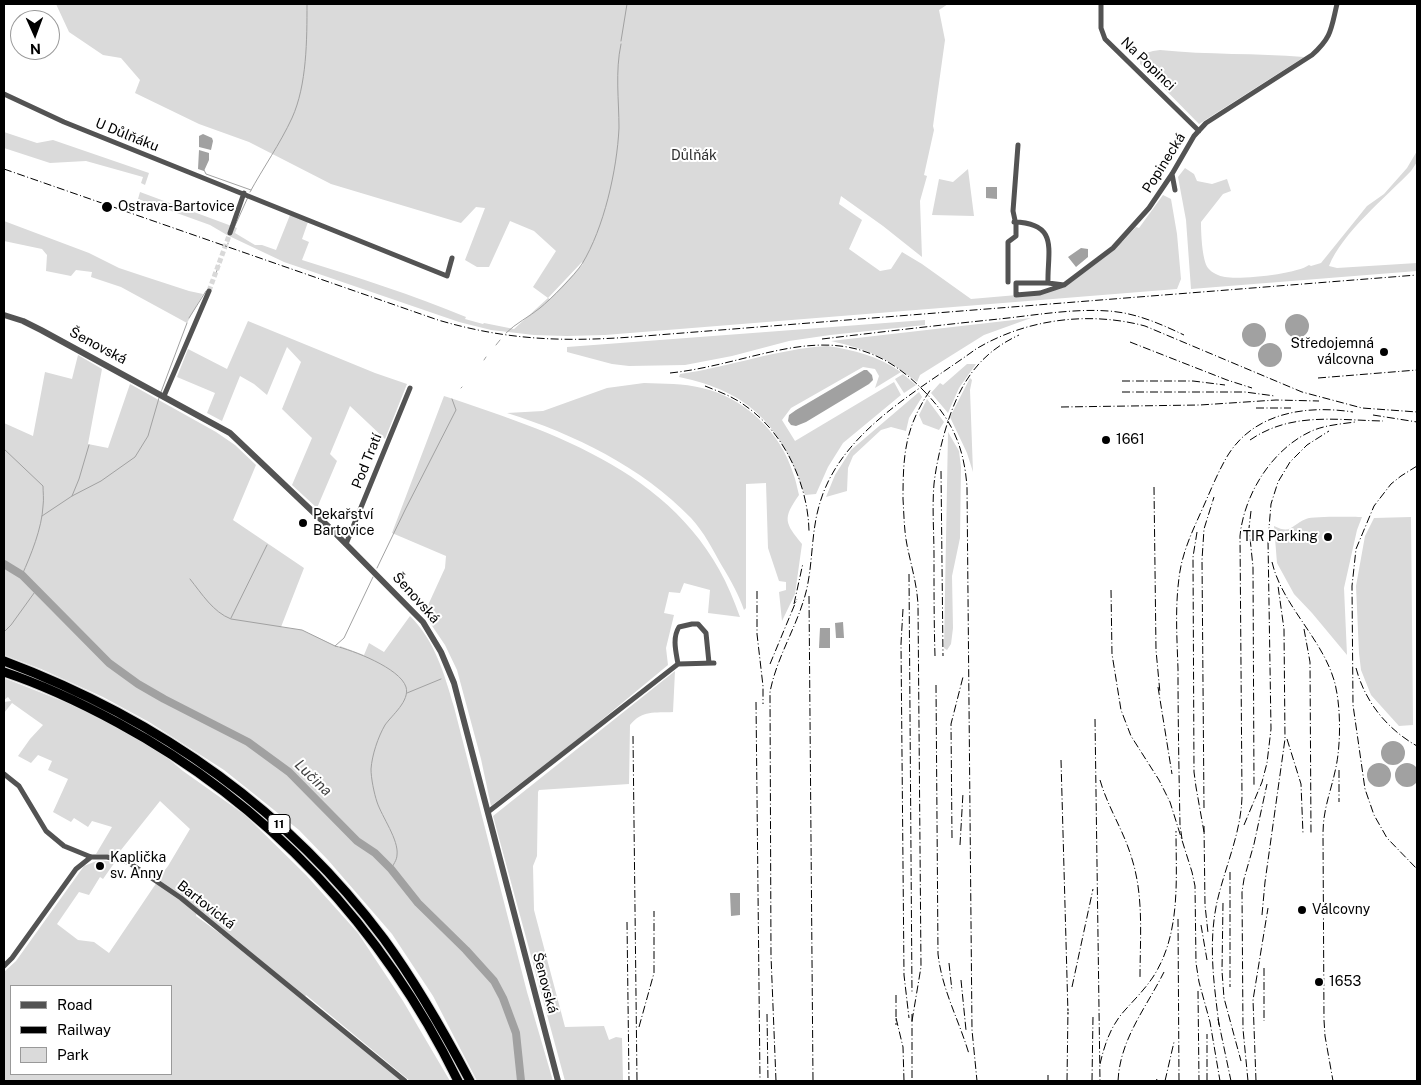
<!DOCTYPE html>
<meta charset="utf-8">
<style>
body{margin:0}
#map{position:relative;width:1421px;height:1085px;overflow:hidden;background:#fff;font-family:"Public Sans",sans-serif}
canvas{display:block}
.frame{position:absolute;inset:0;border:5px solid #000;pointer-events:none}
.legend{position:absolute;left:10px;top:985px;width:162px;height:90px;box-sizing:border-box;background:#fff;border:1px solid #999;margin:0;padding:6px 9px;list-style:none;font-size:15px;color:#000}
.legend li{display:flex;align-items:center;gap:10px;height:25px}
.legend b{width:25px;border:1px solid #999}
.north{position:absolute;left:10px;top:10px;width:50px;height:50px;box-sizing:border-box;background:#fff;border:1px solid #999;border-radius:50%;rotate:178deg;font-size:14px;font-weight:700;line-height:20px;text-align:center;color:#000}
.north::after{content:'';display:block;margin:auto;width:18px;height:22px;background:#000;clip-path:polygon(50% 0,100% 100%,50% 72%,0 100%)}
</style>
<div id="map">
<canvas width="1421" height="1085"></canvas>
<div class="frame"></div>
<ul class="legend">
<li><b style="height:6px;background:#535353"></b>Road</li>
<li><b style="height:6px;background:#000"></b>Railway</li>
<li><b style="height:14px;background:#dadada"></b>Park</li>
</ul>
<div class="north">N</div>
</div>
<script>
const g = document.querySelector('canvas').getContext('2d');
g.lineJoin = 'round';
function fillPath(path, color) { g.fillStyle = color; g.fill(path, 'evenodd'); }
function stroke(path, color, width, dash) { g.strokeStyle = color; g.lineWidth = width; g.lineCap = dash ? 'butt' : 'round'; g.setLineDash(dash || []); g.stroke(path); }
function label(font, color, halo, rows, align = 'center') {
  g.font = font + ' "Public Sans",sans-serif'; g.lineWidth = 4; g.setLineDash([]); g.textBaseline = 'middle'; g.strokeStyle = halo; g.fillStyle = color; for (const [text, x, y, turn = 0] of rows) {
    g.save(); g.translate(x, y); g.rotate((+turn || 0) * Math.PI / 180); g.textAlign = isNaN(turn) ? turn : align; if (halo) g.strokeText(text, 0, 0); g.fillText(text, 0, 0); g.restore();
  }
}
const green = new Path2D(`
 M56 4H948L939 10 945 40 933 126 934 130 924 175 927 176 920 201 922 257 883 226 841 196 839 204 862 220 849 249 880 271 891 269 902 252 922 264 971 299 1040 293 1064 285 1119 241 1122 242 1136 227 1139 228 1163 195 1171 199 1177 234 1181 279 1177 289 605 335 567 336 534 335 491 330 459 322 284 262 227 235 210 225 138 199 140 192 237 228 235 233 255 245H262L276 250 290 215 308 222 302 239 309 242 302 260C357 277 413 295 466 317L465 319 483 324 484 323 514 329 548 298 533 287 556 251 534 231 510 221 489 267H477L465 260 485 208 476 207 461 223 331 184 249 142 199 124 135 93 140 80 121 58 103 55 69 32ZM582 262 583 264 550 299 548 298Z
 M1160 50C1208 55 1256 53 1304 57L1199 124 1140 64C1140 53 1151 51 1160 50Z
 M4 132 37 143 53 140 149 173 145 185 141 183 143 177 86 161 50 163 4 148Z
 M1417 151V162L1411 171C1386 197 1342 233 1329 266L1337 268 1417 263V271L1191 289 1186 220 1178 177 1185 168 1194 174 1197 181 1212 184 1227 179 1231 191 1223 194 1201 222C1201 232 1202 260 1208 268 1212 273 1219 276 1225 277 1240 280 1297 274 1309 265L1311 266 1321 263 1367 206 1384 194 1407 168Z
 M968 169 974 216 932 215 939 179 953 182Z
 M4 221 89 253 119 268 143 276 189 291 203 294 187 323 121 287 91 277 92 272 76 270 71 276 46 271 47 255 42 249 4 241Z
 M1031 318 984 335 920 375 917 382C885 357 870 350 831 341Z
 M925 320V325L830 335 789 341 732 356 685 365 629 366 612 364 567 352V347Z
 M248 321 375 373 407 384 385 439 350 406 330 454 337 461 317 508 292 485 312 438 282 409 301 362 287 347 267 395 254 384 240 376 222 421 207 413 215 393 177 377 188 349 227 369Z
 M827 346C854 350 878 356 901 372L875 388 879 376 875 369 863 367 791 408 782 420 795 441 894 382 901 395 843 443 828 467 816 494 805 495C781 427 752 392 679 377L680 374C730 367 777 349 827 346Z
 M78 355 102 369 88 444 108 448 130 384 216 432 235 445 256 465 233 520 304 568 281 627 302 630 340 648V646L364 655 369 643 384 652 410 616C435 641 444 673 454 707L527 992 553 1081H477L433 996 392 934 328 860 299 830 224 770 149 722 103 697 41 669 4 655V423L33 436 45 372 72 379Z
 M967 364H976L959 388 948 413 931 393 940 383 943 385Z
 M903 374 916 385 904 393 895 379Z
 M970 378 972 380 970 390 973 472 967 453 950 417Z
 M644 383C664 384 683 383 702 388 743 397 781 432 793 473 796 480 797 488 799 495 782 519 785 523 802 544L795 594 782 621 779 592 786 590V582L779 581 768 548 766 483 746 484V608L744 610C739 595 731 581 722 566 713 550 704 532 691 518 642 467 574 434 507 413L543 411 607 388Z
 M919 392 922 397 909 418 906 431 891 427 881 430 853 456 848 468 847 491 826 497 835 475 851 450Z
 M444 396C568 437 695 480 740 617L708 613 710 590 684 583 680 593 669 592 664 613 674 615 666 648 668 665 587 732 491 806 481 759 457 670 445 645 424 614 445 568 446 556 392 533Z
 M927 399 944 422 939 430 923 424 919 415Z
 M948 432 959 451 961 467 960 538 952 576 953 628 951 644 947 650 944 648Z
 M1362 517 1357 530 1344 588 1347 655 1312 613 1294 594 1277 563 1274 526C1292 535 1292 524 1306 519 1313 516 1352 517 1362 517Z
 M1411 517 1413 725 1399 726 1371 695 1361 670 1359 653 1356 586 1365 536 1374 518Z
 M675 671 673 712C655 713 642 710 630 725L629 784 539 790 538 792 537 856 533 866 534 910 565 1027 604 1026 609 1040 616 1037 622 1038 623 1081H565L493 816Z
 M4 678 90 712 158 750 183 771 245 815 306 875 358 933 403 1001 450 1081H410L306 995 303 1000 404 1081H4V972L16 961 84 866 99 860 115 862 103 879 100 877 89 895 79 892 57 924 78 940 94 942 109 953 155 885 158 879 168 866 190 829 160 801 117 855 96 854 112 827 92 821 88 827 74 818 71 822 53 812 68 779 48 770 52 761 38 755 31 763 18 756 30 739 43 725 12 703 4 713V702L11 701 8 697 4 700ZM197 911 224 931 222 935 196 916ZM11 986H171V1074H11Z`);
const water = new Path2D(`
 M203 134 212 138 213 141 211 150 199 147V136Z
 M199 150 209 153V160L204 171 198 169Z
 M986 187H997V199L986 198Z
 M1081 248 1088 249V257L1076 267 1068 257Z
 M1285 326a12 12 0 1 1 24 0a12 12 0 1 1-24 0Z
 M1242 335a12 12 0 1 1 24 0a12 12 0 1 1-24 0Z
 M1258 355a12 12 0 1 1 24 0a12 12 0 1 1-24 0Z
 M864 370H867L872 375 873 380 869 384 806 422 796 426 791 425 788 421 789 415 796 410Z
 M843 622 844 638H836L835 623Z
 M820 628H830V648H819Z
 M1381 753a12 12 0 1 1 24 0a12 12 0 1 1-24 0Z
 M1367 775a12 12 0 1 1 24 0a12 12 0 1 1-24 0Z
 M1395 775a12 12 0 1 1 24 0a12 12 0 1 1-24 0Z
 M730 893H740V915L731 916Z`);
const stream = new Path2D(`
 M621 41 627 4
 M204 170 206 174 251 190
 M250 192C263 168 280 144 292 118 307 85 307 39 307 4
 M234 228 248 197
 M228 244V243
 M216 273 219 265
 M189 318 206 291
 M506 333C516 323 529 317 540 308 551 299 574 276 582 264 604 228 617 170 619 128 619 100 615 72 621 44
 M496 345 500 340
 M484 360 486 357
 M461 388 462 387
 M161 392 187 323
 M4 449 43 486C43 492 44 499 43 506 42 528 31 555 22 575
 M72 496 79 479 89 445
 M42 516 72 496 101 481 135 457 148 436 159 398
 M377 568 405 510 456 410 452 399
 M373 577 344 638 335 646C352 650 400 668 406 687 410 701 392 715 385 725 378 737 372 755 371 769 371 778 374 793 377 802 382 817 399 840 397 855 397 860 393 865 391 869
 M190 579C202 594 213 612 231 619L302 630 335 646
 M231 618 267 545
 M4 632 11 625 37 589
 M407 693 441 679`);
const river = new Path2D(`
 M4 564 22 575 109 663 138 684 164 699 248 742 289 772 357 841 375 853 391 869 418 903 466 950 494 981 503 998 516 1033 521 1081`);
const minorTunnel = new Path2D(`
 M209 291 230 233`);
const minor = new Path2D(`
 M1101 4V28L1105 39 1199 131
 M4 94 64 122 447 276 452 258
 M1172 174 1175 190
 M1014 222C1060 223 1047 252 1048 283
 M230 233 244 193
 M1008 282V242L1016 236V225L1013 211 1018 145
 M1064 285 1048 283H1016V295L1040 293 1064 285 1113 248 1149 208 1172 174 1194 136 1206 123 1312 55C1332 37 1331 29 1337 4
 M164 396 209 291
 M346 544 410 388
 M678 664C676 652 672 638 679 627L692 624H698L706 633 709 663
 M4 774 19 786 46 831 64 846 91 857H107L128 862 181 898 405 1081
 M488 812 678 664 714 663
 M4 966 12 958 76 869 91 857`);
const tertiary = new Path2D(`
 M4 315 23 321 41 330 230 433 332 530 423 622 441 652 454 683 558 1081`);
const trunk = new Path2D(`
 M4 661C156 718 286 808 384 939 417 984 444 1032 470 1081
 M4 672C43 685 81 703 118 723 268 804 383 928 458 1081`);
const rail = new Path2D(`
 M4 169 438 320C506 340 562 342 632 337L1417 275
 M822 339C881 332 940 325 999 319 1038 315 1086 306 1124 313 1145 317 1165 326 1184 335
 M1130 342 1227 380 1252 388
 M670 373C765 363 841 307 922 389 951 418 964 445 967 487L972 1030 977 1081
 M1318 378 1417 370
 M1122 381H1193L1225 385
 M705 386C720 392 734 397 747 407 785 434 808 485 809 531
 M1122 392H1245L1275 396
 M1061 407 1200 405 1276 400 1319 401
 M1256 408H1291
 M1373 415 1417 422
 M1250 440C1291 412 1335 420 1383 421
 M1417 466 1401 476 1391 484 1374 506 1356 549 1352 586 1353 705 1365 789 1374 815 1387 838 1417 869
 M941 471 943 656
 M1154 487 1156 650 1160 693
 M1251 511 1249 528 1253 567 1254 786
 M1197 532 1193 557 1194 772 1196 787 1204 832
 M1272 562C1282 605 1321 637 1334 680 1341 704 1341 743 1336 767 1331 792 1323 808 1323 834L1324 1020 1325 1036 1333 1081
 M909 574 912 994
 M1111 590 1112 654 1121 710 1131 736 1159 780 1170 802 1192 872 1195 886 1196 963 1199 982 1210 1022 1220 1081
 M757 591V634L763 686V704
 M809 596 813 1081
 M794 604 803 563
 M903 609 901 644 904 975 909 1018
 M1304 629 1310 662 1311 834
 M935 656C934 623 934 590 934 556 934 532 932 508 934 484 936 466 940 449 945 431 958 387 976 355 1019 335
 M770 664 797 599
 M1356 668C1365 702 1387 729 1417 746
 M936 685 938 954C942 990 959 1020 969 1054
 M1158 687 1172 774
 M756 702 760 1081
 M1095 719 1100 1081
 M633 736 637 1081
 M1287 739 1301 784 1303 834
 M1061 760 1068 1014
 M1339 770V802
 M1100 780C1108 808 1124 831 1132 859 1144 897 1140 939 1140 978
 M1204 808 1202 560 1204 529 1214 497
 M1244 825 1262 782 1267 763 1271 729 1268 540 1271 504 1278 482 1290 462 1307 445 1329 431
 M1204 826 1205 905 1208 933
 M952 838 951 724 963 677
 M1182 839 1180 825C1179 773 1178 721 1178 669 1177 639 1175 608 1179 578 1182 551 1194 528 1205 503 1212 487 1219 470 1228 455 1255 412 1307 405 1353 412
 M960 845 963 793
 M1230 872V987
 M1223 903 1222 971 1224 998 1241 1061
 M1262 915 1265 882 1285 739 1284 629 1278 586
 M1178 919 1179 1081
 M627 922 629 1081
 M1201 925 1207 960
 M949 963 952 991
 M1264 968V1021
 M961 980 966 1030
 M1072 987 1093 889
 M1198 991 1199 1081
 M896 995V1025
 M767 1014 768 1081
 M912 1014V1081
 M896 1018 903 1047 904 1081
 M1218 1019 1231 1081
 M912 1021 921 967 918 605C917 584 911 565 907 545 904 530 904 514 903 499 903 454 905 427 931 389
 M1219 1025C1214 984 1208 944 1217 902 1225 867 1241 833 1242 797L1240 536C1244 494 1273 447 1314 430 1327 425 1341 424 1355 422
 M639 1027 654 973V911
 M1100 1064C1105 1043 1111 1025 1126 1009 1135 999 1145 989 1153 977 1181 934 1176 880 1176 831
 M776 1081 771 956 770 692C777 656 797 627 806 592 813 564 811 534 819 506 839 432 917 392 976 349 1026 319 1089 311 1145 326L1302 392 1362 408 1417 412
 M1048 1081V1075
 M1067 1081 1068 1009
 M1092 1081 1093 1016
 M1118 1081C1120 1039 1146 1008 1164 972
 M1156 1081 1157 1079
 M1165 1081 1174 1042
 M1207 1081V1034
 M1248 1081 1243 1029 1242 892 1244 879 1254 844 1267 784
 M1256 1081 1253 1000 1268 908
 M1416 1081 1417 1080`);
const markers = [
 [107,207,6,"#000"],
 [1384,352,5,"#000"],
 [1106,440,5,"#000"],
 [303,523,5,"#000"],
 [1328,537,5,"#000"],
 [100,866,5,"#000"],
 [1302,910,5,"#000"],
 [1319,982,5,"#000"]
];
const shields = [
 [279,824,22]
];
const shieldNames = [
 ["11",279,824]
];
const streetNames = [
 ["Na Popinci",1148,64,44],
 ["U Důlňáku",127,135,22],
 ["Popinecká",1164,163,-58],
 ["Šenovská",98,346,28],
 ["Pod Tratí",367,461,-68],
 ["Šenovská",416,598,48],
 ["Bartovická",206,905,38],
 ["Šenovská",545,983,75]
];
const parkNames = [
 ["Důlňák",694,156]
];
const poiNames = [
 ["Ostrava-Bartovice",118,207],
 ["Středojemná",1374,344,"right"],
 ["válcovna",1374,360,"right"],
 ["1661",1116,440],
 ["Pekařství",313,515],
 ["Bartovice",313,531],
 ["TIR Parking",1318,537,"right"],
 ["Kaplička",110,858],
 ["sv. Anny",110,874],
 ["Válcovny",1312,910],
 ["1653",1329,982]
];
const waterNames = [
 ["Lučina",313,778,44]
];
fillPath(green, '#dadada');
fillPath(water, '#a1a1a1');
stroke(stream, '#a1a1a1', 1);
stroke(river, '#a1a1a1', 8);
stroke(minorTunnel, '#d9d9d9', 5, [5, 2.5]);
stroke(trunk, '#dbdbdb', 11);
stroke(minor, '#535353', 5);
stroke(tertiary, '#535353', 6);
stroke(trunk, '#000', 9);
stroke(rail, '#000', 1, [8, 2.5, 1, 2.5]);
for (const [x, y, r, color] of markers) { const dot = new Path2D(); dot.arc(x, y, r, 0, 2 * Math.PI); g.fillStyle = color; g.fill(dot); stroke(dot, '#fff', 2); }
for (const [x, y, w] of shields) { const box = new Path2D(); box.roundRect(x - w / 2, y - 9.5, w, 19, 4); g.fillStyle = '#fff'; g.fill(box); stroke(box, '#000', 1); }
label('bold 12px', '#000', null, shieldNames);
label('14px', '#000', '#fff', streetNames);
label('14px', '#313131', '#fff', parkNames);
label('14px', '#000', '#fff', poiNames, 'left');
label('italic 15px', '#424242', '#fff', waterNames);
</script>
